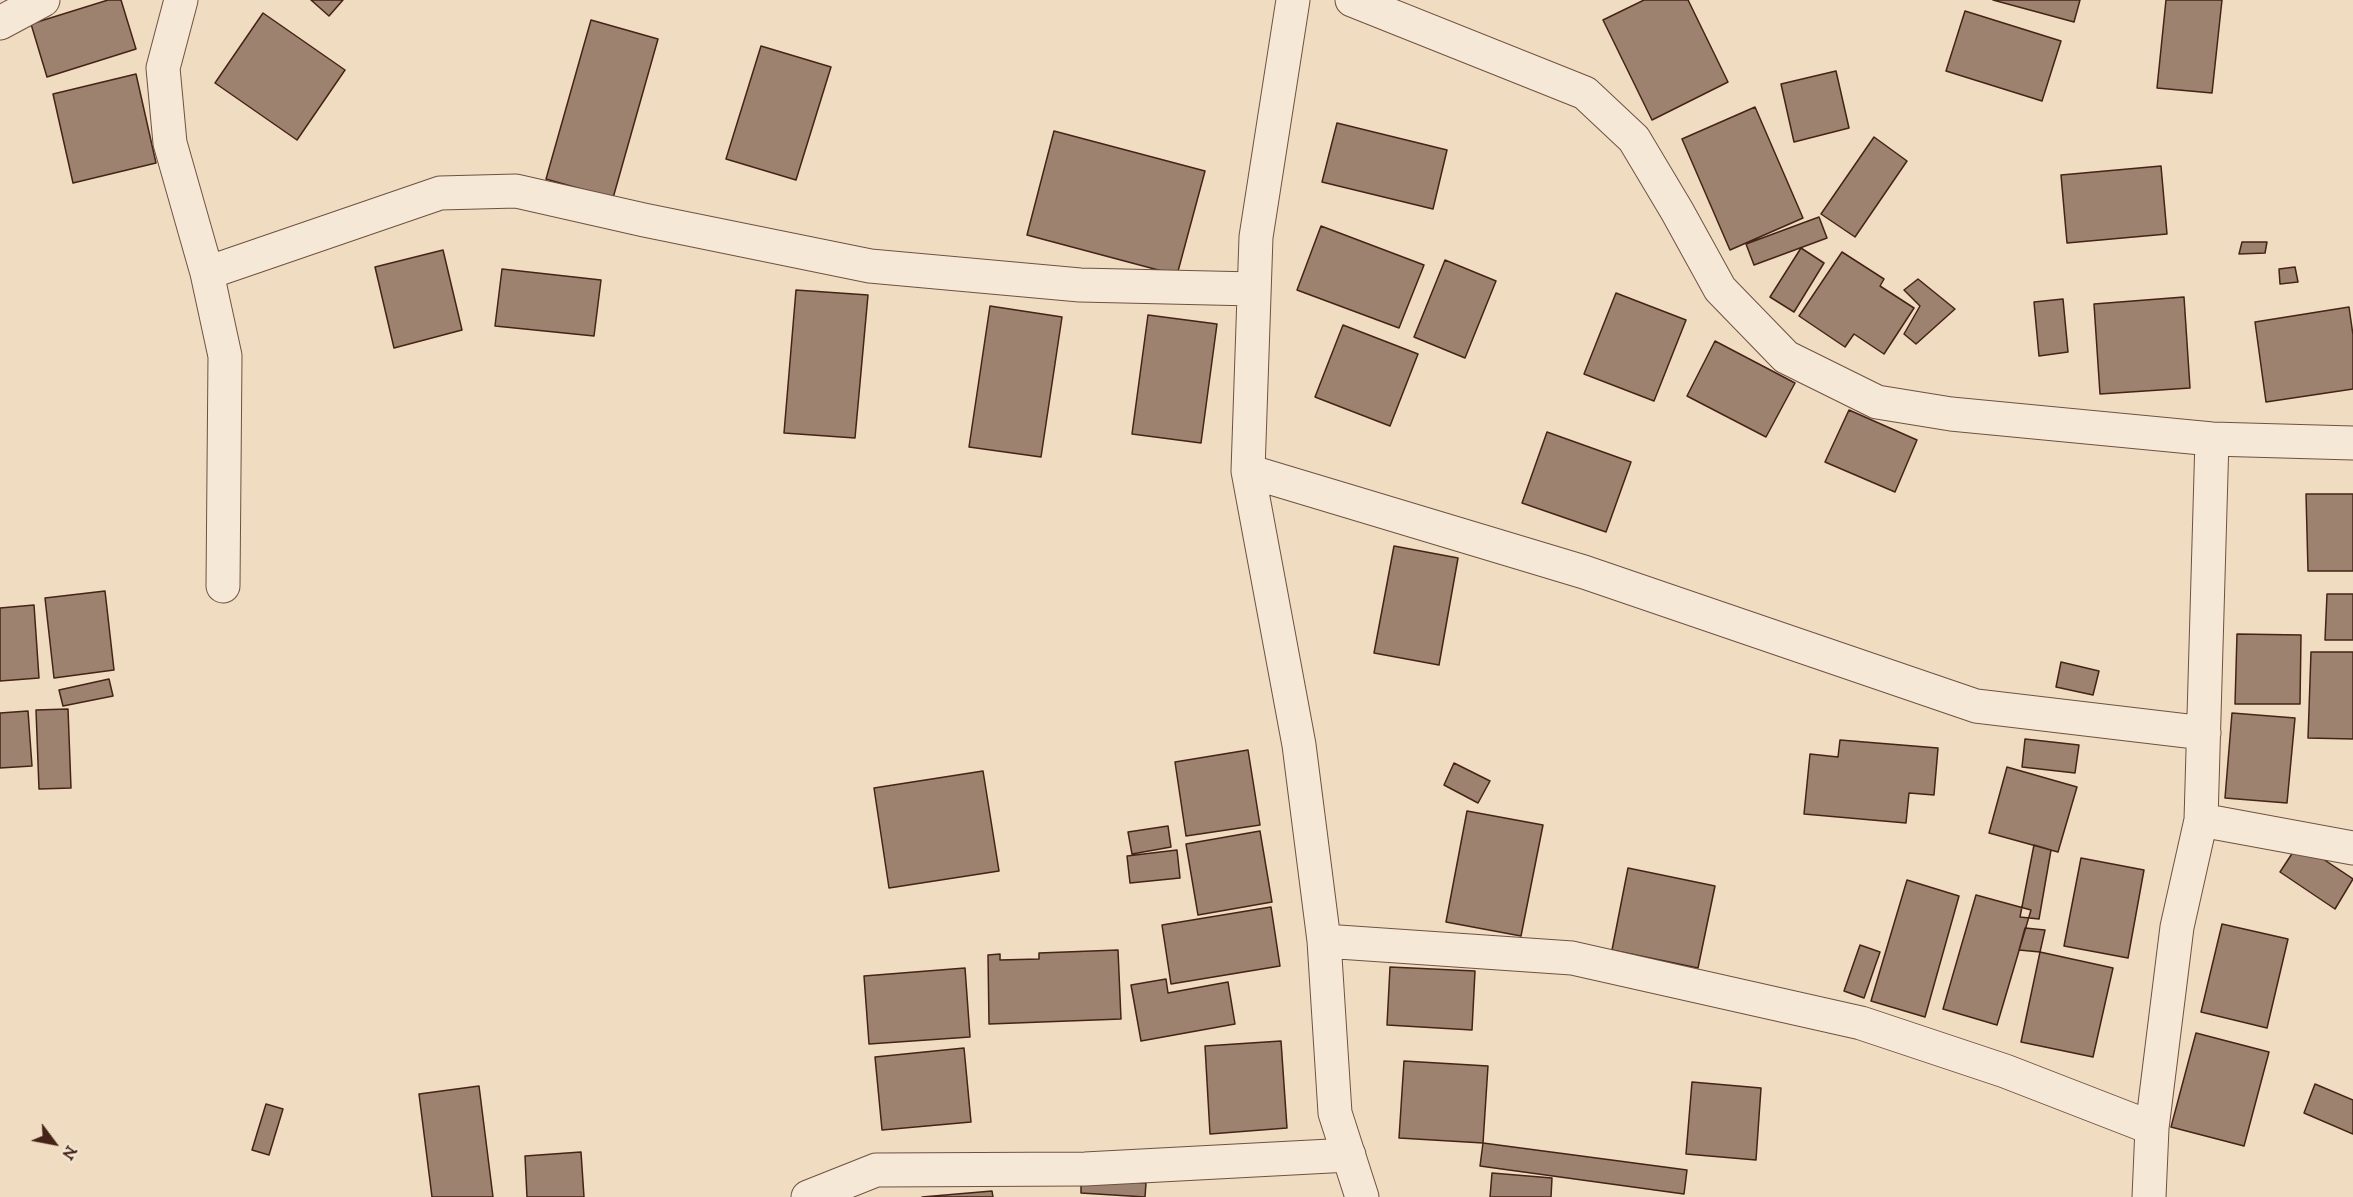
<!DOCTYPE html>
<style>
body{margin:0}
#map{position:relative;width:2353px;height:1197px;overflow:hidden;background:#efdcc1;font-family:"IM FELL DW Pica",serif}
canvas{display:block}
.north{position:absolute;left:24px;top:1113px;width:60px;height:60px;-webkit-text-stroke:4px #f5e8d7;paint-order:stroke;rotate:122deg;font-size:16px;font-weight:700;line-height:24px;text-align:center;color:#452316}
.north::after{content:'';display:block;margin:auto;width:21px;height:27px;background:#452316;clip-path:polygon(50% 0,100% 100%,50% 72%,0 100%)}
</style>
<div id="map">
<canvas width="2353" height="1197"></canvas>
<div class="north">N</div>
</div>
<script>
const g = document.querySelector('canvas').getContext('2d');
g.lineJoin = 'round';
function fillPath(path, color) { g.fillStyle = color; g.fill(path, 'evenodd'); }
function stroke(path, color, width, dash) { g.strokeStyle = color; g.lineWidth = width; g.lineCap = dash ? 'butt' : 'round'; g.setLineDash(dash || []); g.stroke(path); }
const building = new Path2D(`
 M108 0H121L136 49 47 77 31 24Z
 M311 0H343L329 16Z
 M1644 0H1688L1728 82 1652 120 1603 20Z
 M1993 0H2080L2074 22Z
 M2166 0H2222L2212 93 2157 88Z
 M1965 11 2061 41 2042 101 1946 71Z
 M263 13 345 70 297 140 215 83Z
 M591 20 658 39 613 198 546 179Z
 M761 46 831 67 796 180 726 159Z
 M1836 71 1849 128 1794 142 1781 84Z
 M136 74 156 163 73 183 53 94Z
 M1755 107 1803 218 1730 250 1682 139Z
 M1337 123 1447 150 1433 209 1322 182Z
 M1054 131 1205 171 1177 275 1027 235Z
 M1874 137 1907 161 1855 237 1821 214Z
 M2161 166 2167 234 2067 243 2061 175Z
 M1819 217 1827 238 1754 265 1746 244Z
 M1321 226 1424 265 1399 328 1297 290Z
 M2242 242H2267L2265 253 2239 254Z
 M1801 248 1824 263 1794 312 1770 297Z
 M443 250 462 330 394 348 375 267Z
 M1842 252 1884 279 1880 286 1914 308 1884 354 1854 334 1845 347 1799 316Z
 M1445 260 1496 281 1465 358 1414 337Z
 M2295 267 2298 282 2280 284 2279 269Z
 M502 269 601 280 594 336 495 326Z
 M1918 279 1955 309 1916 344 1904 334 1920 306 1904 290Z
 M796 290 868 295 855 438 784 433Z
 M1616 293 1686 320 1654 401 1584 374Z
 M2184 297 2190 388 2100 394 2094 304Z
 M2063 299 2068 352 2039 356 2034 302Z
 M990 306 1062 317 1041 457 969 447Z
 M2349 307 2353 335V389L2266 402 2255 322Z
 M1148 315 1217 324 1201 443 1132 434Z
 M1343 325 1418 354 1390 426 1315 397Z
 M1715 341 1795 383 1766 437 1687 396Z
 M1849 410 1917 440 1895 492 1825 462Z
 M1547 432 1631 462 1606 532 1522 503Z
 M2306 494H2353V571H2308Z
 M1394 546 1458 558 1439 665 1374 653Z
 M105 591 114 670 54 678 45 598Z
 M2327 594H2353V640H2325Z
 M34 605 39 678 0 681V608Z
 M2237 634 2301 635 2300 704H2235Z
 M2311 652H2353V739L2308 738Z
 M2061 662 2099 671 2093 695 2056 687Z
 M109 679 113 696 63 706 59 690Z
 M68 709 71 788 39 789 36 710Z
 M28 711 32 766 0 768V713Z
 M2232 713 2295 718 2287 803 2225 798Z
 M2025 739 2079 745 2075 773 2022 767Z
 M1840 740 1938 748 1934 795 1909 793 1906 823 1804 814 1810 754 1838 757Z
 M1248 750 1260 825 1186 836 1175 762Z
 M1454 763 1490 781 1478 803 1444 785Z
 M2007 767 2077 787 2058 852 1989 833Z
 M983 771 999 871 889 888 874 788Z
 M1467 811 1543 825 1521 936 1446 922Z
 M1168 826 1171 847 1132 854 1128 832Z
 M1260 831 1272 902 1198 915 1186 844Z
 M2299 843 2353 879 2335 909 2280 872Z
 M2034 845 2051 850 2039 919 2020 917Z
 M1177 850 1180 878 1130 883 1127 856Z
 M2081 858 2144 870 2128 958 2064 946Z
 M1628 868 1715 886 1698 968 1612 950Z
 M1907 880 1959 896 1925 1017 1871 1001Z
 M1976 895 2031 910 1997 1025 1943 1009Z
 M1271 907 1280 966 1171 984 1162 925Z
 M2222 924 2288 939 2267 1028 2201 1012Z
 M2025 928 2045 930 2040 952 2019 950Z
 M1860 945 1880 952 1864 998 1844 991Z
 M1118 950 1121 1019 989 1024 988 955 1000 954V960L1039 959V953Z
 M2040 952 2113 968 2093 1057 2021 1042Z
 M1390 967 1475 971 1472 1030 1387 1025Z
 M965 968 970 1037 869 1044 864 976Z
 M1166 979 1168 993 1228 982 1235 1024 1141 1041 1131 985Z
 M2196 1033 2269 1052 2244 1146 2171 1127Z
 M1281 1041 1287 1128 1210 1134 1205 1046Z
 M964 1048 971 1122 882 1130 875 1057Z
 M1404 1061 1488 1066 1483 1143 1399 1138Z
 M1692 1082 1761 1088 1756 1160 1686 1154Z
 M2315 1084 2353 1100V1134L2304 1113Z
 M479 1086 493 1197H432L419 1094Z
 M266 1104 283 1109 269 1155 252 1150Z
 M1483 1143 1687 1170 1684 1194 1480 1166Z
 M581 1152 584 1197H527L525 1156Z
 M1492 1173 1552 1178 1551 1197H1490Z
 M1081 1178 1146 1183 1145 1197 1081 1193Z
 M992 1191 993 1197H922Z`);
const street = new Path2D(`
 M181 0 163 68 170 143 207 273 225 356 223 586
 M1293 0 1256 237 1248 471 1299 745 1324 941 1335 1113 1362 1197
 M1352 0 1585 93 1634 139 1677 211 1720 289 1786 357 1877 402 1951 414 2212 439 2353 443
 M0 23 43 0
 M207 273 440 193 516 191 644 220 870 266 1080 285 1254 289
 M1248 471 1584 572 1976 706 2204 733
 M2201 820 2212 439
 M1324 941 1572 958 1861 1023 2005 1071 2152 1128
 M808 1197 876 1170 1085 1169 1349 1155
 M2149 1197 2152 1128 2177 927 2201 820 2353 848`);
fillPath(building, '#9d836f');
stroke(building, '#452316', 1.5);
stroke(street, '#705141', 35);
stroke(street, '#f5e8d7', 33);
</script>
